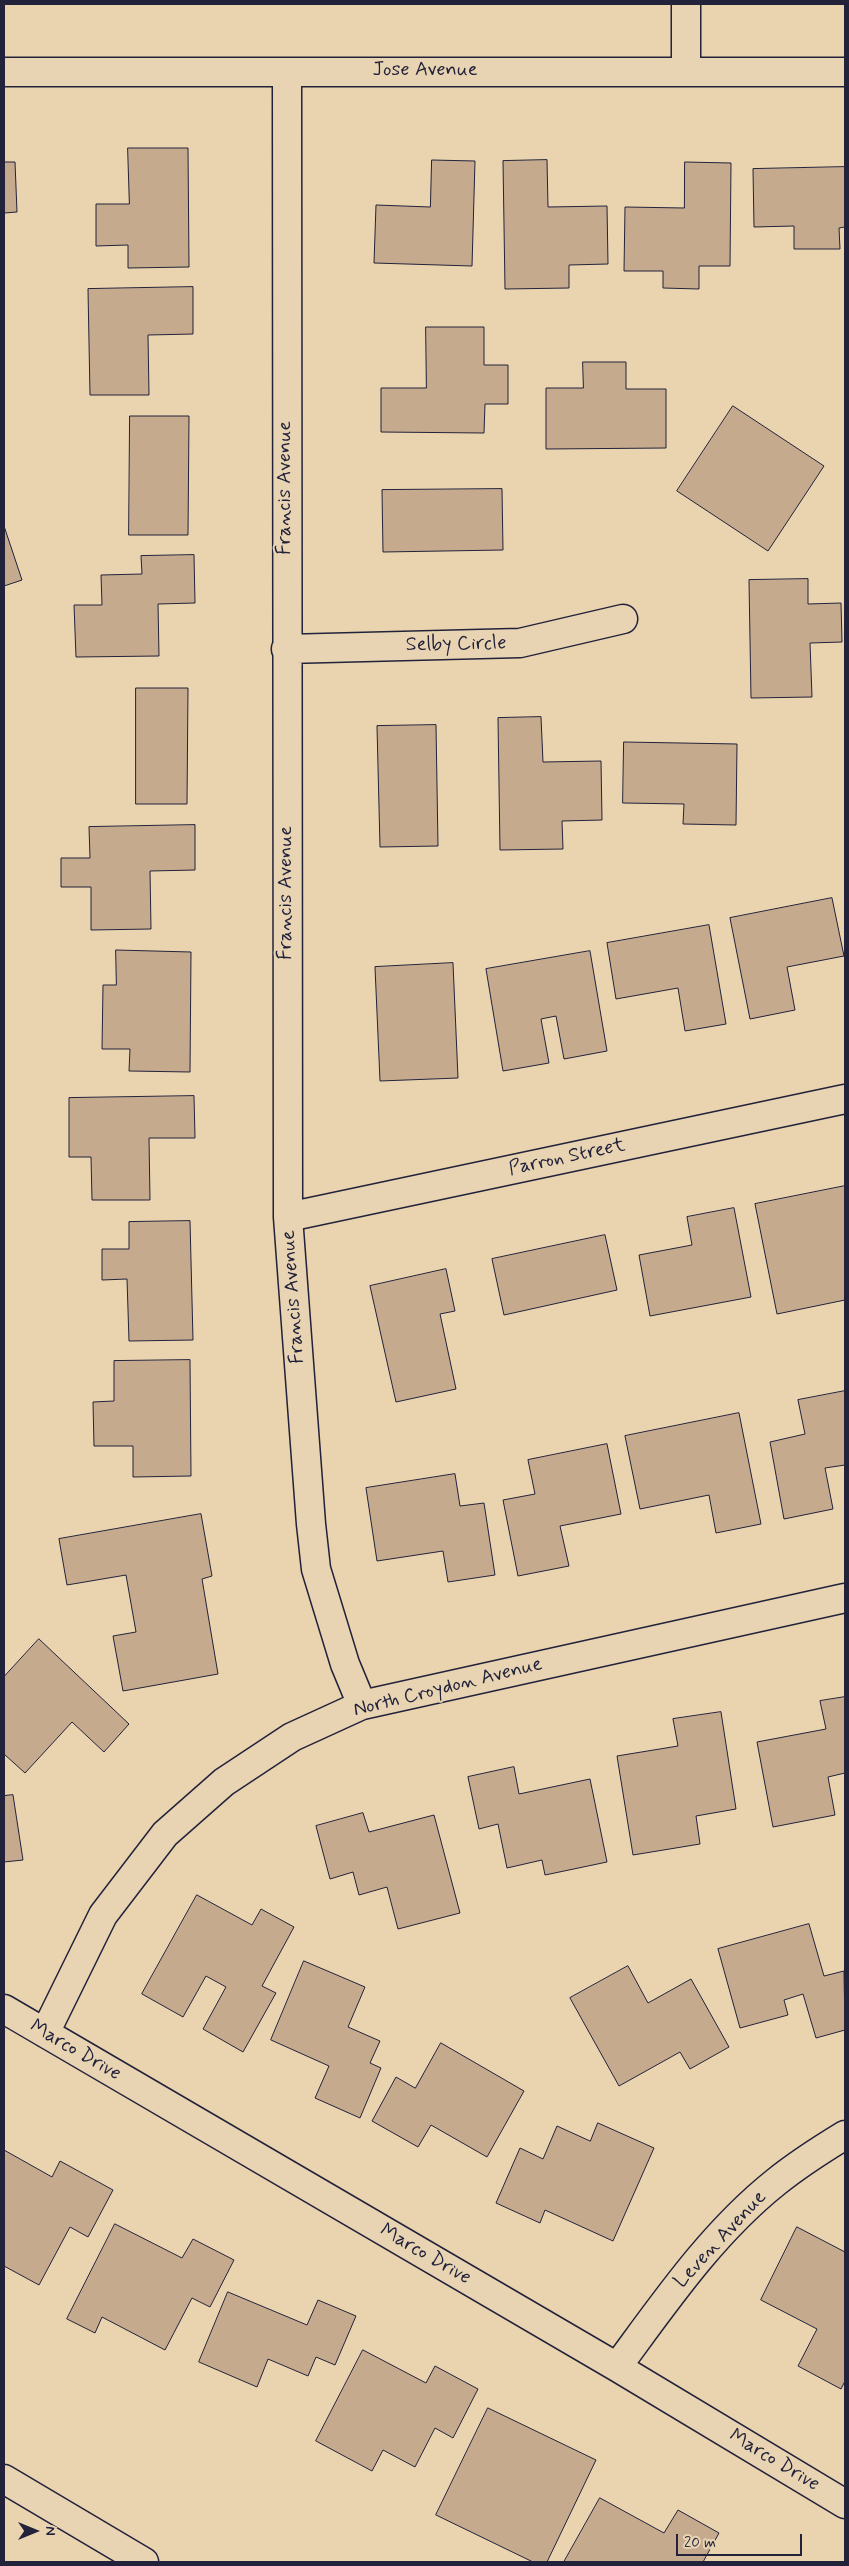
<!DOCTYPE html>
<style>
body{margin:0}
#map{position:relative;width:849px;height:2566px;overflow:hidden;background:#ead3af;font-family:Mynerve,sans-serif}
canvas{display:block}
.frame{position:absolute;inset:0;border:5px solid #22223b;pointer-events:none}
.north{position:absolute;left:10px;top:2506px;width:50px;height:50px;-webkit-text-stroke:4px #e8d4b2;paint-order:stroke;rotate:90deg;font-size:14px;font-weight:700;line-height:20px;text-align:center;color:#22223b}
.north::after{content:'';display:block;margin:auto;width:18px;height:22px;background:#22223b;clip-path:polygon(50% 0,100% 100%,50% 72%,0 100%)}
.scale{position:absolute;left:676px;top:2534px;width:126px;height:22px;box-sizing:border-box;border:2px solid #22223b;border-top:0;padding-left:6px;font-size:15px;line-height:18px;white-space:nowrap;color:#22223b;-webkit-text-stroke:4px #e8d4b2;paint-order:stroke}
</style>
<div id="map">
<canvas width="849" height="2566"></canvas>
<div class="frame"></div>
<div class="north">N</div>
<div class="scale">20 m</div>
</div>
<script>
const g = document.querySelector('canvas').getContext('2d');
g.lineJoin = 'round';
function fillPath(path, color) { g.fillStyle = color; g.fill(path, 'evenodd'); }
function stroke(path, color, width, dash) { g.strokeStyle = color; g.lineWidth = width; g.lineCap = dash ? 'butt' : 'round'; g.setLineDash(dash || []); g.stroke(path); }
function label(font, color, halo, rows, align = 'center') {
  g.font = font + ' Mynerve,sans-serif'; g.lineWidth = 4; g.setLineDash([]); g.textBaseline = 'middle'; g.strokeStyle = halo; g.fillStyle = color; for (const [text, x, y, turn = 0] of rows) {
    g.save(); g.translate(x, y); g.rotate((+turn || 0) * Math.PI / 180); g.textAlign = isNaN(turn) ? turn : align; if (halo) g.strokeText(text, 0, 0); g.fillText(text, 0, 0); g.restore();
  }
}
const building = new Path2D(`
 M128 148H188L189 267 128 268V245L96 246V204H129Z
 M432 160 475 161 472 266 374 263 376 205 430 207Z
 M547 160 548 207 607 206 608 264 569 265V288L505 289 503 161Z
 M4 162H15L17 212 4 213Z
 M685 162 731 163 730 266H699V289L663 288V271H624L625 207 684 208Z
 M845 167V227L839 228 840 249H794V226L754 227 753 169Z
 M193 287V334L148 335 149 395H90L88 289Z
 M426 327H484V365H508V404H485L484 433 381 432V388H426Z
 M583 362H626V389H666V448L546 449V388H583Z
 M733 406 824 466 768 551 677 491Z
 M130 416H189L188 535H129Z
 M502 489 503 550 383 552 382 490Z
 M4 526 22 580 4 586Z
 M194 555 195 603 158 604 159 656 76 657 74 605H102L101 575 142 574 141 556Z
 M808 579V604L841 603 842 642 810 643 812 697 751 698 749 580Z
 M136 688H188L187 804H136Z
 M541 717 543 762 601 761 602 820 562 821 563 849 500 850 498 718Z
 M436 725 438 846 380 847 377 726Z
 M624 742 737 744 736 825 683 824 684 804 623 803Z
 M195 825V870L150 871 151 929 91 930V887H61V858H90L89 827Z
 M832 898 844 956 787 967 795 1010 750 1019 730 918Z
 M709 925 726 1024 685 1031 678 988 616 999 607 943Z
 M116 950 191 952 190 1072 129 1071 130 1049H102L103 985H116Z
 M590 951 607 1051 564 1059 556 1016 541 1019 549 1063 503 1071 486 969Z
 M453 963 458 1078 380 1081 375 967Z
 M194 1096 195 1138H149L150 1200H92L91 1157H69V1098Z
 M845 1186V1300L777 1314 755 1204Z
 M734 1208 751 1297 650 1316 639 1255 692 1245 687 1217Z
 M190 1221 193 1340 129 1341 127 1279 102 1280V1249H129V1222Z
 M605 1235 617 1290 504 1315 492 1259Z
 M446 1269 455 1311 440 1314 456 1389 396 1402 370 1286Z
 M190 1360 191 1476 133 1477V1446H94L93 1402 114 1401V1361Z
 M845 1391V1465L825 1468 833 1509 784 1519 770 1442 805 1434 798 1400Z
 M739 1413 761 1524 716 1533 709 1495 640 1509 625 1436Z
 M607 1444 621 1514 560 1526 569 1566 518 1576 503 1500 535 1494 528 1460Z
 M455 1474 460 1506 484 1503 495 1575 448 1582 443 1551 377 1561 366 1488Z
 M201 1514 212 1576 202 1579 218 1674 123 1691 113 1636 136 1632 126 1575 67 1585 59 1539Z
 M39 1639 129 1724 104 1752 72 1722 25 1773 4 1754V1677Z
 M845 1697V1773L828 1777 835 1815 773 1827 757 1742 826 1729 820 1701Z
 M721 1712 736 1809 696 1816 700 1844 633 1855 617 1756 678 1746 673 1719Z
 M514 1767 519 1794 590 1779 607 1862 545 1875 542 1860 507 1868 498 1824 479 1829 468 1777Z
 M13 1795 23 1860 4 1862V1796Z
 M363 1813 369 1832 434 1815 460 1913 398 1929 387 1887 359 1895 353 1872 330 1879 316 1826Z
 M197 1895 252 1925 261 1909 294 1927 262 1986 276 1993 243 2052 203 2029 226 1987 206 1976 183 2017 142 1994Z
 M809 1924 824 1976 844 1971 845 2030 816 2038 803 1994 784 2000 788 2015 740 2028 718 1949Z
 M304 1961 365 1987 348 2027 380 2041 370 2063 381 2068 360 2118 315 2098 329 2066 271 2040Z
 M628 1966 648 2003 691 1979 729 2047 690 2069 680 2052 619 2086 570 1998Z
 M441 2043 524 2091 487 2157 431 2125 418 2147 372 2121 396 2077 415 2088Z
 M598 2123 654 2148 613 2241 545 2210 540 2223 496 2203 520 2148 543 2159 557 2126 590 2141Z
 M4 2150 52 2177 60 2161 113 2190 88 2237 70 2227 39 2285 4 2266Z
 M115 2224 182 2258 193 2239 234 2260 210 2307 192 2298 165 2350 102 2317 95 2333 67 2319Z
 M797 2227 845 2252V2381L841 2389 798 2366 817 2329 761 2300Z
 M228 2292 307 2325 318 2300 356 2316 335 2365 316 2357 308 2376 268 2359 257 2387 199 2362Z
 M363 2350 426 2383 435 2366 478 2389 453 2438 435 2428 415 2467 383 2450 372 2471 316 2441Z
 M488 2408 596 2460 547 2562H533L436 2515Z
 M600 2498 664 2533 678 2510 719 2533 703 2562H564Z`);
const street = new Path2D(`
 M686 4V71
 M4 72H845
 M287 72 288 1217 311 1524 316 1569 345 1664 362 1705
 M286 649 520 643 623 619
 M288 1217 845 1099
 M4 2009 617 2367 845 2504
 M45 2033 103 1915 165 1834 224 1782 292 1737 362 1705 845 1598
 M617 2367C665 2302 712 2233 776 2182 797 2165 822 2149 845 2135`);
const primary = new Path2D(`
 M4 2479 144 2562`);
const streetNames = [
 ["Jose Avenue",425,71],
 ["Francis Avenue",286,488,-90],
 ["Selby Circle",456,645,-1],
 ["Francis Avenue",287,893,-90],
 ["Parron Street",567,1158,-12],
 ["Francis Avenue",294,1297,-94],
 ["North Croydon Avenue",448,1688,-14],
 ["Marco Drive",75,2051,30],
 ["Leven Avenue",721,2240,-47],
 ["Marco Drive",425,2255,30],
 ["Marco Drive",774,2461,31]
];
fillPath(building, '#c6aa8e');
stroke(building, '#22223b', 1);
stroke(street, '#22223b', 31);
stroke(primary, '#22223b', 31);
stroke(street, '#e8d4b2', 28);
stroke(primary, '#e8d4b2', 28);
label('20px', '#22223b', '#e8d4b2', streetNames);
</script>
